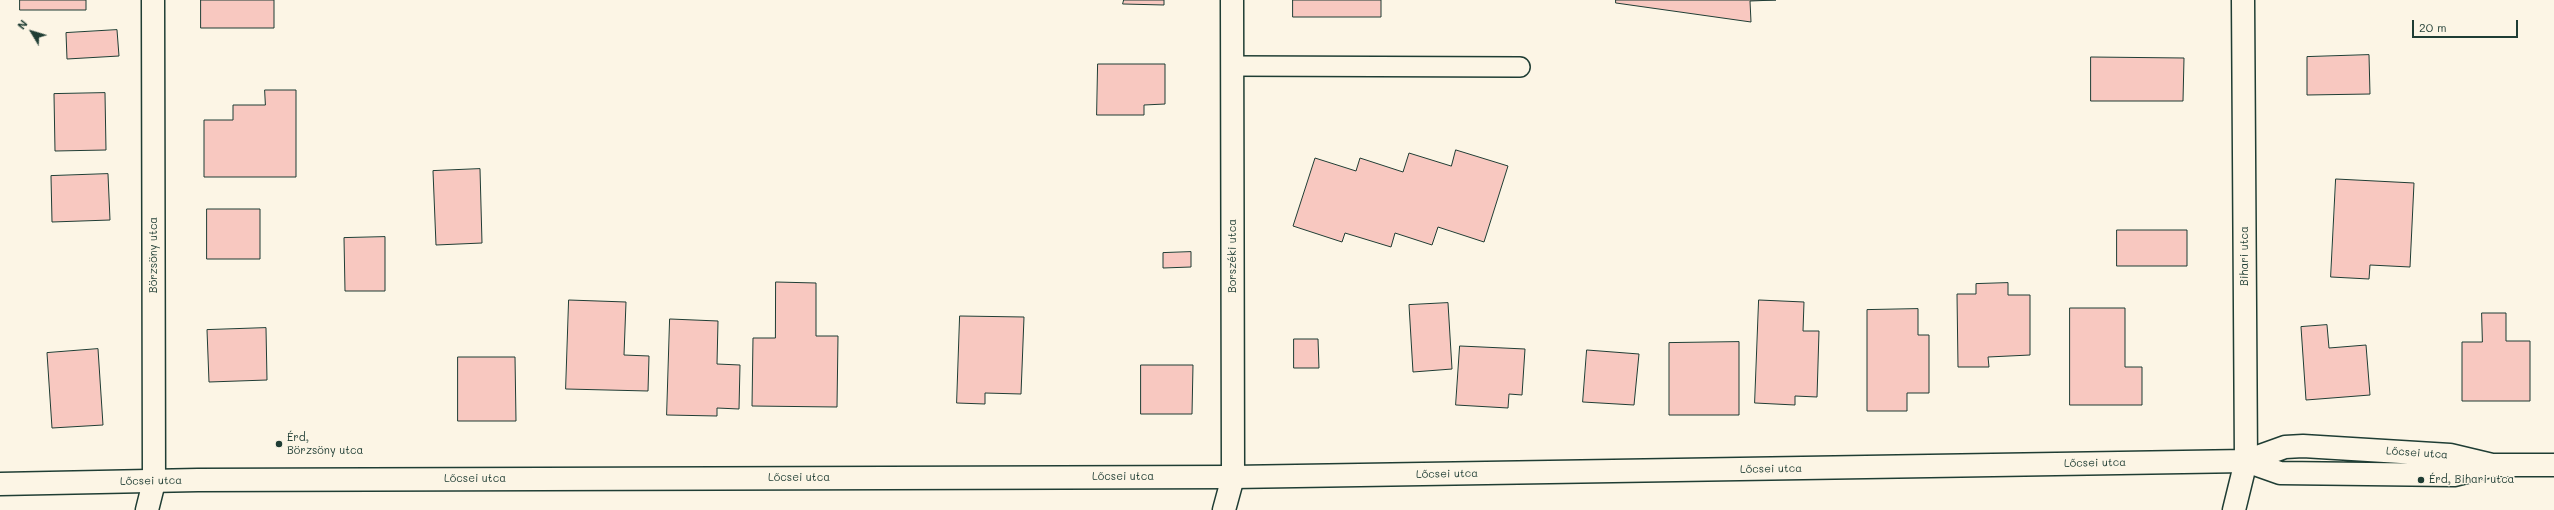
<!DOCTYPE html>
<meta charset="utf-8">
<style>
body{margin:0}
#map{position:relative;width:2554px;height:510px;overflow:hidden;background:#fcf5e5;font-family:Mali,sans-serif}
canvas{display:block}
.north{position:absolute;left:12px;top:12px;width:40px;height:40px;-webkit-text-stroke:3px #fcf5e5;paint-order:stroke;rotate:308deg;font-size:11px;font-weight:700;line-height:16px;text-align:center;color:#1f3d34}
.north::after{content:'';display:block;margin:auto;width:14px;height:18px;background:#1f3d34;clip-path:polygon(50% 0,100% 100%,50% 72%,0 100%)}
.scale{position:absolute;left:2412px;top:20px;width:106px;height:18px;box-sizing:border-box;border:2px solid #1f3d34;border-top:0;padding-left:5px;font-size:12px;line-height:14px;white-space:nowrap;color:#1f3d34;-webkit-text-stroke:3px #fcf5e5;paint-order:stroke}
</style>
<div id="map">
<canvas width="2554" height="510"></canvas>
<div class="north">N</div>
<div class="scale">20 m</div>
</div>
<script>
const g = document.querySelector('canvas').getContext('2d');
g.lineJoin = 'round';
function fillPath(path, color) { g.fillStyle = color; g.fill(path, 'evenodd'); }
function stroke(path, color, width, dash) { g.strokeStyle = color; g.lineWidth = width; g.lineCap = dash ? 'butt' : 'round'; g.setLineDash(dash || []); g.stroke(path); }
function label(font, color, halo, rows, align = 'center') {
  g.font = font + ' Mali,sans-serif'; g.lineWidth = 3; g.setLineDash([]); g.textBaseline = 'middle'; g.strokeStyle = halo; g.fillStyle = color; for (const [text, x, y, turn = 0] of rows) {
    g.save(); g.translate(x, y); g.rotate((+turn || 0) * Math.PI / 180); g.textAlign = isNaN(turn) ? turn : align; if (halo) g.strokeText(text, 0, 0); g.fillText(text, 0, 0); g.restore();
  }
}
const building = new Path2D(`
 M20 0H86V10H20Z
 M201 0H274V28H201Z
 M1124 0H1164V5L1123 4Z
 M1293 0H1381V17H1293Z
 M1616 0H1776L1750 1 1751 22 1616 3Z
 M117 30 119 56 67 59 66 33Z
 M2369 55 2370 94 2307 95V57Z
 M2091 57 2184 58 2183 101H2091Z
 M1098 64H1165V104L1144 105V115H1097Z
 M265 90H296V177H204V120H233V105H265Z
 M105 93 106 150 55 151 54 94Z
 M1456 150 1508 166 1484 242 1438 227 1432 245 1395 233 1391 247 1345 233 1342 242 1293 226 1315 158 1356 171 1360 158 1403 172 1409 153 1451 166Z
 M480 169 482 243 436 245 433 171Z
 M108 174 110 220 52 222 51 176Z
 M2336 179 2414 183 2410 267 2370 265 2369 279 2331 277Z
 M207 209H260V259H207Z
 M2117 230H2187V266H2117Z
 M385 237V291H345L344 238Z
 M1191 252V267L1163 268V253Z
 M776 282 816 283V336H838L837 407 752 406 753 338H775Z
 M2008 283V295H2030V355L1988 357 1989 367H1958L1957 294H1976V284Z
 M569 300 626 302 624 355 649 356 648 391 566 389Z
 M1759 300 1804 302 1803 331H1819L1817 397 1795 396V405L1755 403Z
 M1448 303 1452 369 1413 372 1409 305Z
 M2070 308H2125V367H2142V405H2070Z
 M1918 309V335H1929V393H1907V411H1867V310Z
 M2482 313H2506V341H2530V401H2462V342H2482Z
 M960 316 1024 317 1021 394 985 393V404L957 403Z
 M670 319 718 321 717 364 740 365 739 409 717 408V416L667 415Z
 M2327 325 2329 348 2366 345 2370 395 2306 400 2301 327Z
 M266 328 267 380 209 382 207 330Z
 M1294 339H1318L1319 368H1294Z
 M1739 342V415H1669V343Z
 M1460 346 1525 349 1522 395 1509 394 1508 408 1456 405Z
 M98 349 103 425 52 428 47 353Z
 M1587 350 1639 354 1634 405 1583 402Z
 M458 357H515L516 421H458Z
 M1141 365H1193L1192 414H1141Z`);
const service = new Path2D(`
 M1233 66 1520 67`);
const minor = new Path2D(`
 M147 510 154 482 153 0
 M1224 510 1233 477 1232 0
 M2234 510 2246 461 2243 0`);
const tertiary = new Path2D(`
 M2246 461 2280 473 2454 475 2490 466
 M0 484 198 480 1233 477 2246 461 2285 447 2303 446 2450 455 2492 465H2554`);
const markers = [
 [279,444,4,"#1f3d34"],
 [2421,480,4,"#1f3d34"]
];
const streetNames = [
 ["Börzsöny utca",154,255,-90],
 ["Borszéki utca",1233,256,-90],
 ["Bihari utca",2245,256,-90],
 ["Lőcsei utca",2417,453,4],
 ["Lőcsei utca",2095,463,-1],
 ["Lőcsei utca",1771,469,-1],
 ["Lőcsei utca",1447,474,-1],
 ["Lőcsei utca",1123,477],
 ["Lőcsei utca",799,478],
 ["Lőcsei utca",475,479],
 ["Lőcsei utca",151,481,-1]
];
const poiNames = [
 ["Érd,",287,438],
 ["Börzsöny utca",287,451],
 ["Érd, Bihari utca",2429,480]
];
fillPath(building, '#f8c8c0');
stroke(building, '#1f3d34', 1);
stroke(service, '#1f3d34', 22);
stroke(minor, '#1f3d34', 25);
stroke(tertiary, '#1f3d34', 25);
stroke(service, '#fcf5e5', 19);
stroke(minor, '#fcf5e5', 22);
stroke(tertiary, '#fcf5e5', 22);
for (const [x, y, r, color] of markers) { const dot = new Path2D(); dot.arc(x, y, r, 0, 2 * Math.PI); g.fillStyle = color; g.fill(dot); stroke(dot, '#fcf5e5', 1.5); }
label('11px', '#1f3d34', '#fcf5e5', streetNames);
label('11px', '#1f3d34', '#fcf5e5', poiNames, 'left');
</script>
